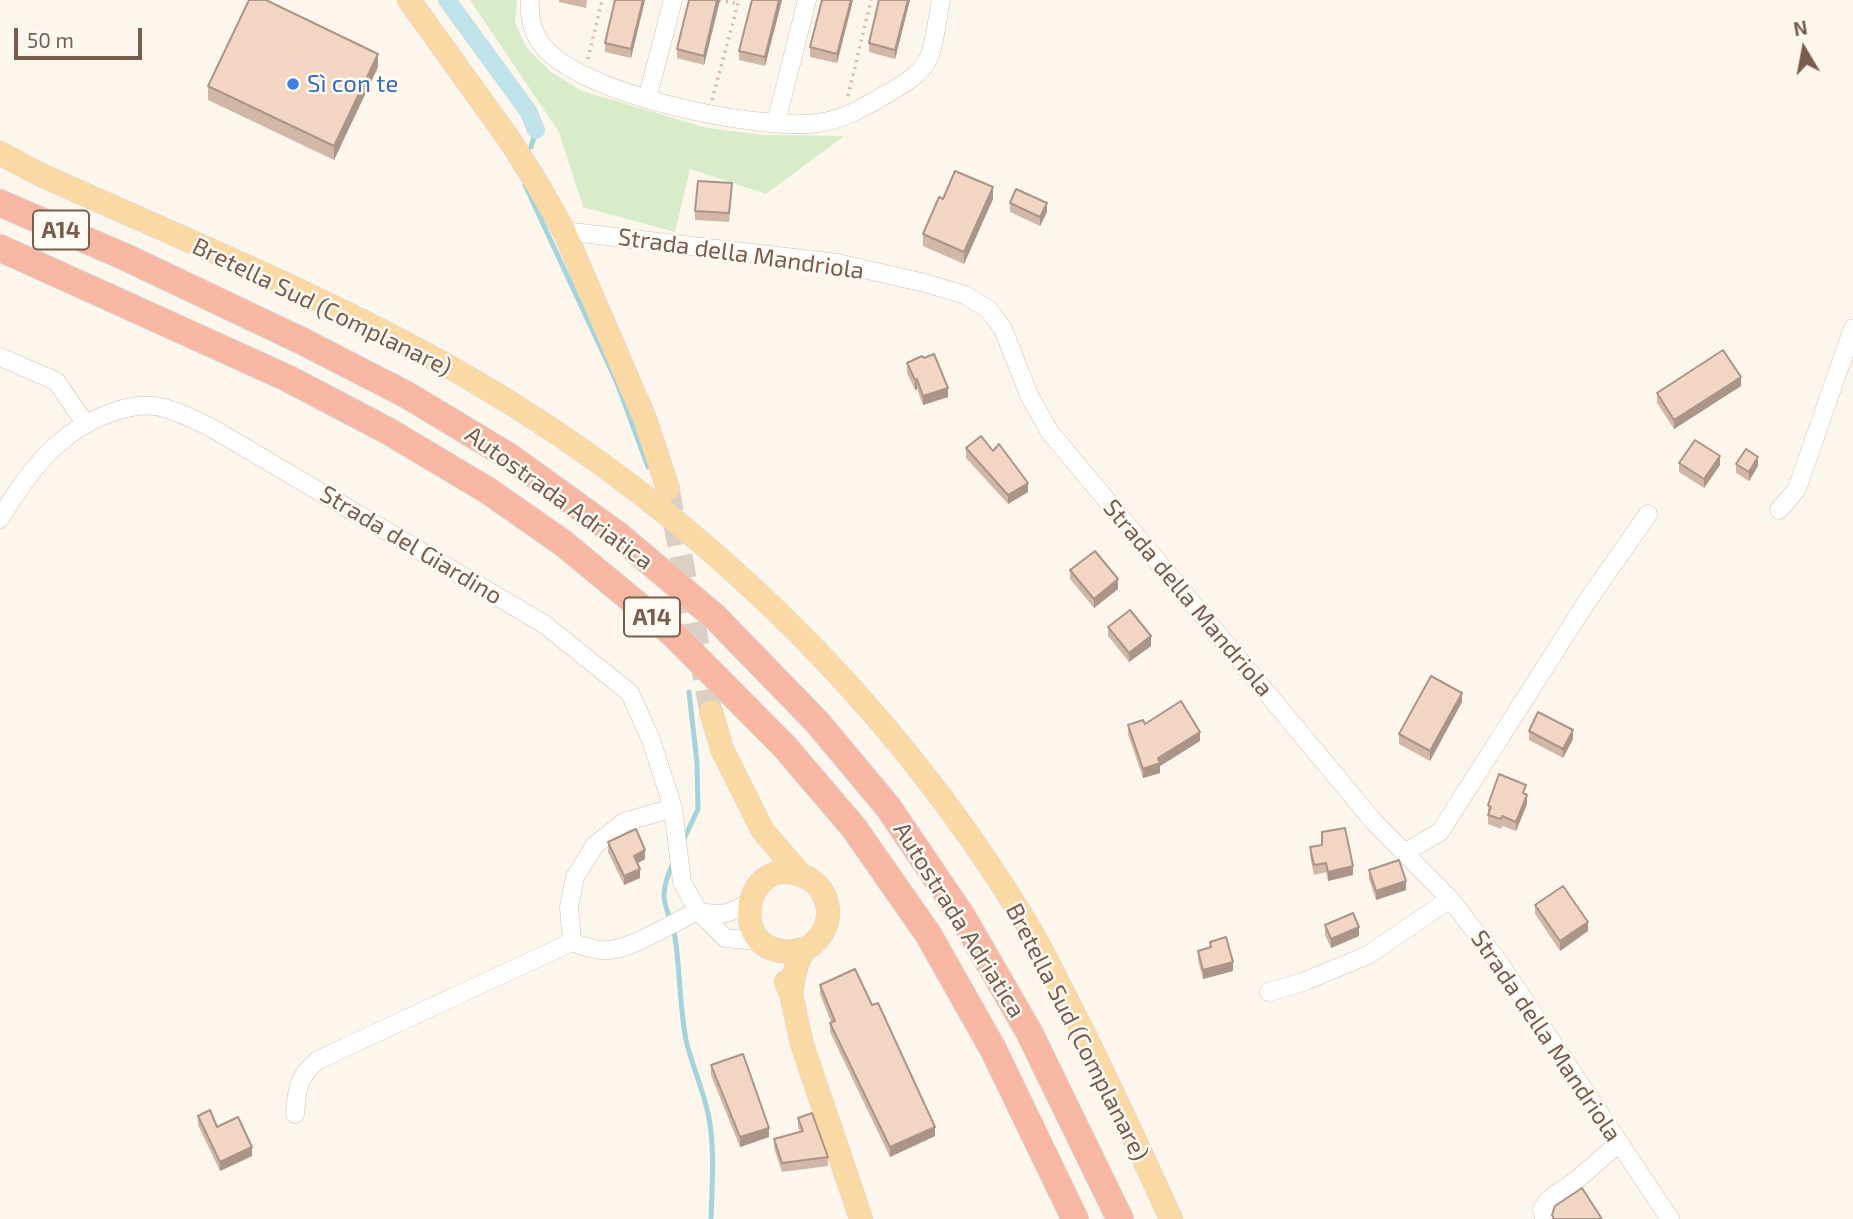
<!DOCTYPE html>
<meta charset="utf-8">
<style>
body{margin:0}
#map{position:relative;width:1853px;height:1219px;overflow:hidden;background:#fdf6ec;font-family:"Exo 2",sans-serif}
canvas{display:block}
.north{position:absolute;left:1769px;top:14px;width:70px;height:70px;-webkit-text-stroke:5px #fffaf3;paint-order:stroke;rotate:350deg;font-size:19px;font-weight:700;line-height:28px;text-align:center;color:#7a5c4d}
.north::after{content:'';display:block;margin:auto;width:24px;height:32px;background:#7a5c4d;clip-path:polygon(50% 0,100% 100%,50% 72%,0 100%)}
.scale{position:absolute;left:14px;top:28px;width:128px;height:32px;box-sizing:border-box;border:4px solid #7a5c4d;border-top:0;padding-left:9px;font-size:21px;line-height:24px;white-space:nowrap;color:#7a5c4d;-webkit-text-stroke:5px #fffaf3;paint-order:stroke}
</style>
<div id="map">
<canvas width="1853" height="1219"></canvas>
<div class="north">N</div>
<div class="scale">50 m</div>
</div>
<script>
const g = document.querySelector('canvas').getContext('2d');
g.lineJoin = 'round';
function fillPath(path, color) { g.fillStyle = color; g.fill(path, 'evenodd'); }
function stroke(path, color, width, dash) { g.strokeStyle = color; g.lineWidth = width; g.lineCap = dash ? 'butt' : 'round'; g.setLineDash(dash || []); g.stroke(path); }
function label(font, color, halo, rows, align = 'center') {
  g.font = font + ' "Exo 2",sans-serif'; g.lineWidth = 5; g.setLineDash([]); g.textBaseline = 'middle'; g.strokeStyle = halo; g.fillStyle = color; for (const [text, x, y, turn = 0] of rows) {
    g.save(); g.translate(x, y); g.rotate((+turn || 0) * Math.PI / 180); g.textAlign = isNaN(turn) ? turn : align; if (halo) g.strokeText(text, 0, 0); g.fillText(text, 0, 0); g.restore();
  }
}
const green = new Path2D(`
 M470 0H517L515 22 526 47 551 72 582 91 707 128 765 135 844 136 766 194 690 169 675 232 583 207 559 132Z`);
const stream = new Path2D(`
 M531 147 536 130
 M525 185 617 383 648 467
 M683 841 698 809 697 763 689 692
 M673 863C653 907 672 906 676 944 680 976 680 1009 686 1040 692 1066 704 1091 709 1118 715 1151 712 1185 711 1219`);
const canal = new Path2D(`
 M447 0 528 111 536 130`);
const majorTunnel = new Path2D(`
 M668 489 711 712`);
const path = new Path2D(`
 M719 0 738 4
 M588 59 602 0
 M848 96 871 0
 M712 100 739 0`);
const minor = new Path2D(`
 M530 0C529 14 531 28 539 41 573 94 757 131 818 123 846 119 866 106 890 92 905 83 922 74 929 57 936 40 937 18 941 0
 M647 99 673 0
 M776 123 807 0
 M564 231 837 263 925 283 965 295 988 309 1003 329 1029 395 1049 431 1375 823 1450 899 1498 961 1670 1219
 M0 357 56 381 85 423
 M1779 510 1797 489 1853 328
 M0 519C29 470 60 429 116 411 132 406 148 403 164 408 180 412 195 420 210 427L544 624 630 693 651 740 673 808 682 882 698 911 725 938 760 941
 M1404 853 1440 832 1584 606 1648 514
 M698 911C721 917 728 914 749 903
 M572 942 569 907 575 877 595 845 624 822 673 808
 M1269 992 1303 982 1368 955 1450 899
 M295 1114C297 1089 297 1078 318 1060L572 942C584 947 596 951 610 950 633 948 676 921 698 911
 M1544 1219 1542 1209 1548 1200 1579 1178 1619 1143`);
const major = new Path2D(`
 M409 0 511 142 538 185 564 231 645 419 668 489
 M0 153 39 174C168 232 299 286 424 353 672 486 886 689 1031 931 1044 954 1056 979 1068 1002 1105 1074 1138 1146 1171 1219
 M711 712 722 749 763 831 800 874
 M786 982 791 994 802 1044 861 1219
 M791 994C793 980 795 966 802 953 805 947 810 947 814 943 824 934 829 921 828 909 826 894 817 881 803 876 739 849 724 969 804 949`);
const highway = new Path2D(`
 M0 203 123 256 302 341 407 395 510 457 618 535 715 617 817 722 888 807 962 916 1029 1032 1120 1219
 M0 248 287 378 388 431 487 490 563 543 673 634 785 747 854 828 928 934 993 1049 1075 1219`);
const wall = new Path2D(`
 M559 0H587L586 8 559 2Z
 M615 0H645L631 58 605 52V43Z
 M720 0 704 65 677 58V49Z
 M752 0H782L765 66 739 60V51Z
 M853 0 837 63 810 57V47Z
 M910 0 895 59 869 52V43Z
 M378 67 334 160 208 100V86Z
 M732 193 729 222 695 220V211Z
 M993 199 964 264 923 246V234Z
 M1010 203 1047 212 1040 226 1010 212Z
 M907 363 948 397 923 405 917 389 915 390 907 373Z
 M1741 386 1674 429 1657 403V393Z
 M966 448 993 451 1028 492 1008 504 966 458Z
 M1679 463 1720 465 1704 488 1679 472Z
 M1736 464 1758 466 1749 481 1736 473Z
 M1070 570 1118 589 1094 608 1070 579Z
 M1108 627 1151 646 1129 662 1108 636Z
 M1462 702 1430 761 1399 744V734Z
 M1145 724 1200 741 1160 766V773L1143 778 1128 734V725Z
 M1529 731 1573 739 1563 758 1529 740Z
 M1526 795 1527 804 1516 831 1502 826 1501 829 1488 824V805Z
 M608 842 645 859 638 863 640 878 624 885 608 852Z
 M1310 847 1353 875 1328 881 1326 872 1314 875 1310 856Z
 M1369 870 1406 890 1376 900 1369 879Z
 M1535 905 1588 931 1560 951 1535 914Z
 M1325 925 1359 936 1331 948 1325 935Z
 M1210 942 1233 971 1203 979 1198 960V951L1210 947Z
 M820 985 872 1005 935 1136 890 1157 830 1032V1023L831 1022 820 994Z
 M711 1065 769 1137 740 1147 711 1075Z
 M198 1116 217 1127 252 1156 220 1171 198 1125Z
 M798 1118 828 1157V1166L782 1172 774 1148V1139L800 1132 798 1127Z`);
const shadedWall = new Path2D(`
 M643 0H645L631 58V49Z
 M717 0H720L704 65V56Z
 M779 0H782L765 66V57Z
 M851 0H853L837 63V54Z
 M908 0H910L895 59V50Z
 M378 54V67L334 160V146Z
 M993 187V199L964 264V252Z
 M1047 203V212L1040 226V217Z
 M1741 377V386L1674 429V420Z
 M917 379V389L915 390V380Z
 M948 388V397L923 405V396Z
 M1720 456V465L1704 488V479Z
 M1758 457V466L1749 481V472Z
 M1028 483V492L1008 504V495Z
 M1118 579V589L1094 608V599Z
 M1151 636V646L1129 662V653Z
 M1462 693V702L1430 761V751Z
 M1573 730V739L1563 758V749Z
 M1200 732V741L1160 766V773L1143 778V769Z
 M1527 795V804L1516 831V822Z
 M645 850V859L634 865V856Z
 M1353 866V875L1328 881V872Z
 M640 869V878L624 885V876Z
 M1406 881V890L1376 900V891Z
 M1588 922V931L1560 951V941Z
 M1359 927V936L1331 948V939Z
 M1233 962V971L1203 979V970Z
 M935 1127V1136L890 1157V1147Z
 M769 1128V1137L740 1147V1137Z
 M252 1147V1156L220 1171V1162Z`);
const building = new Path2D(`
 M249 0H266L378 54 334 146 208 86Z
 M615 0H643L631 49 605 43Z
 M689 0H717L704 56 677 49Z
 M752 0H779L765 57 739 51Z
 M822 0H851L837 54 810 47Z
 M879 0H908L895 50 869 43Z
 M955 171 993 187 964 252 923 234 939 197 943 199Z
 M698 181 732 183 729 213 695 211Z
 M1016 189 1047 203 1040 217 1010 203Z
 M1723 350 1741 377 1674 420 1657 393Z
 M934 354 948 388 923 396 917 379 915 380 907 363 922 356 924 358Z
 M981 436 993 451 999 444 1028 483 1008 495 966 448Z
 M1695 440 1720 456 1704 479 1679 463Z
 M1746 449 1758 457 1749 472 1736 464Z
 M1095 551 1118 579 1094 599 1070 570Z
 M1130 610 1151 636 1129 653 1108 627Z
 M1431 676 1462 693 1430 751 1399 734Z
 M1181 701 1200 732 1158 758 1160 763 1143 769 1128 725 1143 720 1145 724Z
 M1538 712 1573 730 1563 749 1529 731Z
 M1499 774 1526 785 1523 793 1527 795 1516 822 1502 816 1501 819 1488 815 1491 807 1488 805Z
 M1345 828 1353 866 1328 872 1326 863 1314 865 1310 847 1322 845V832Z
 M636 829 645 850 634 856 640 869 624 876 608 842Z
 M1399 860 1406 881 1376 891 1369 870Z
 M1563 886 1588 922 1560 941 1535 905Z
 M1353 913 1359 927 1331 939 1325 925Z
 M1226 937 1233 962 1203 970 1198 951 1211 947 1210 942Z
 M855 969 872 1005 878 1003 935 1127 890 1147 830 1023 835 1021 820 985Z
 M743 1054 769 1128 740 1137 711 1065Z
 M210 1110 217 1127 238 1117 252 1147 220 1162 198 1116Z
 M812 1113 828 1157 782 1163 774 1139 803 1131 798 1118Z
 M1582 1188 1602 1219H1554L1552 1215 1555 1206Z`);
const markers = [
 [293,84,7,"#3f7fe0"]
];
const shields = [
 [61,230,56],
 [652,617,56]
];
const shieldNames = [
 ["A14",61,230],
 ["A14",652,617]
];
const shopNames = [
 ["Sì con te",307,84]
];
const streetNames = [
 ["Strada della Mandriola",741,254,8],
 ["Bretella Sud (Complanare)",322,307,26],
 ["Autostrada Adriatica",559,498,36],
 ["Strada del Giardino",411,545,31],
 ["Strada della Mandriola",1188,598,50],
 ["Autostrada Adriatica",959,920,58],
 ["Bretella Sud (Complanare)",1077,1032,63],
 ["Strada della Mandriola",1546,1036,56]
];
fillPath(green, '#d8ecc9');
stroke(stream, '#a5d3da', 5);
stroke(canal, '#bfe3e8', 18);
stroke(majorTunnel, '#dcd0c4', 23, [23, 11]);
stroke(minor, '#d1beb0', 19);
stroke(major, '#dad1cd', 24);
stroke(highway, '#dad1cd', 28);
stroke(path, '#d9b8a5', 3.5, [2, 5]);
stroke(minor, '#fff', 18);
stroke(major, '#fbd9a5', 23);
stroke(highway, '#f7b7a3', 26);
fillPath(wall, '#d1b7a8');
fillPath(shadedWall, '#aa9588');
fillPath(building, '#f3d5c3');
stroke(building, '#aa9588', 2);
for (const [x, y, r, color] of markers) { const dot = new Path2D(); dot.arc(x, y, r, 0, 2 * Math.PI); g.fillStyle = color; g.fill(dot); stroke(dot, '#fffaf3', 2.5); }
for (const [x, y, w] of shields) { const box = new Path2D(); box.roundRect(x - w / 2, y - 19.5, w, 39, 5); g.fillStyle = '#fffaf3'; g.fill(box); stroke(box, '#7a5c4d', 2); }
label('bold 23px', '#7a5c4d', null, shieldNames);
label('24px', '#366cbe', '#fffaf3', shopNames, 'left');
label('24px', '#7a5c4d', '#fffaf3', streetNames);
</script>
